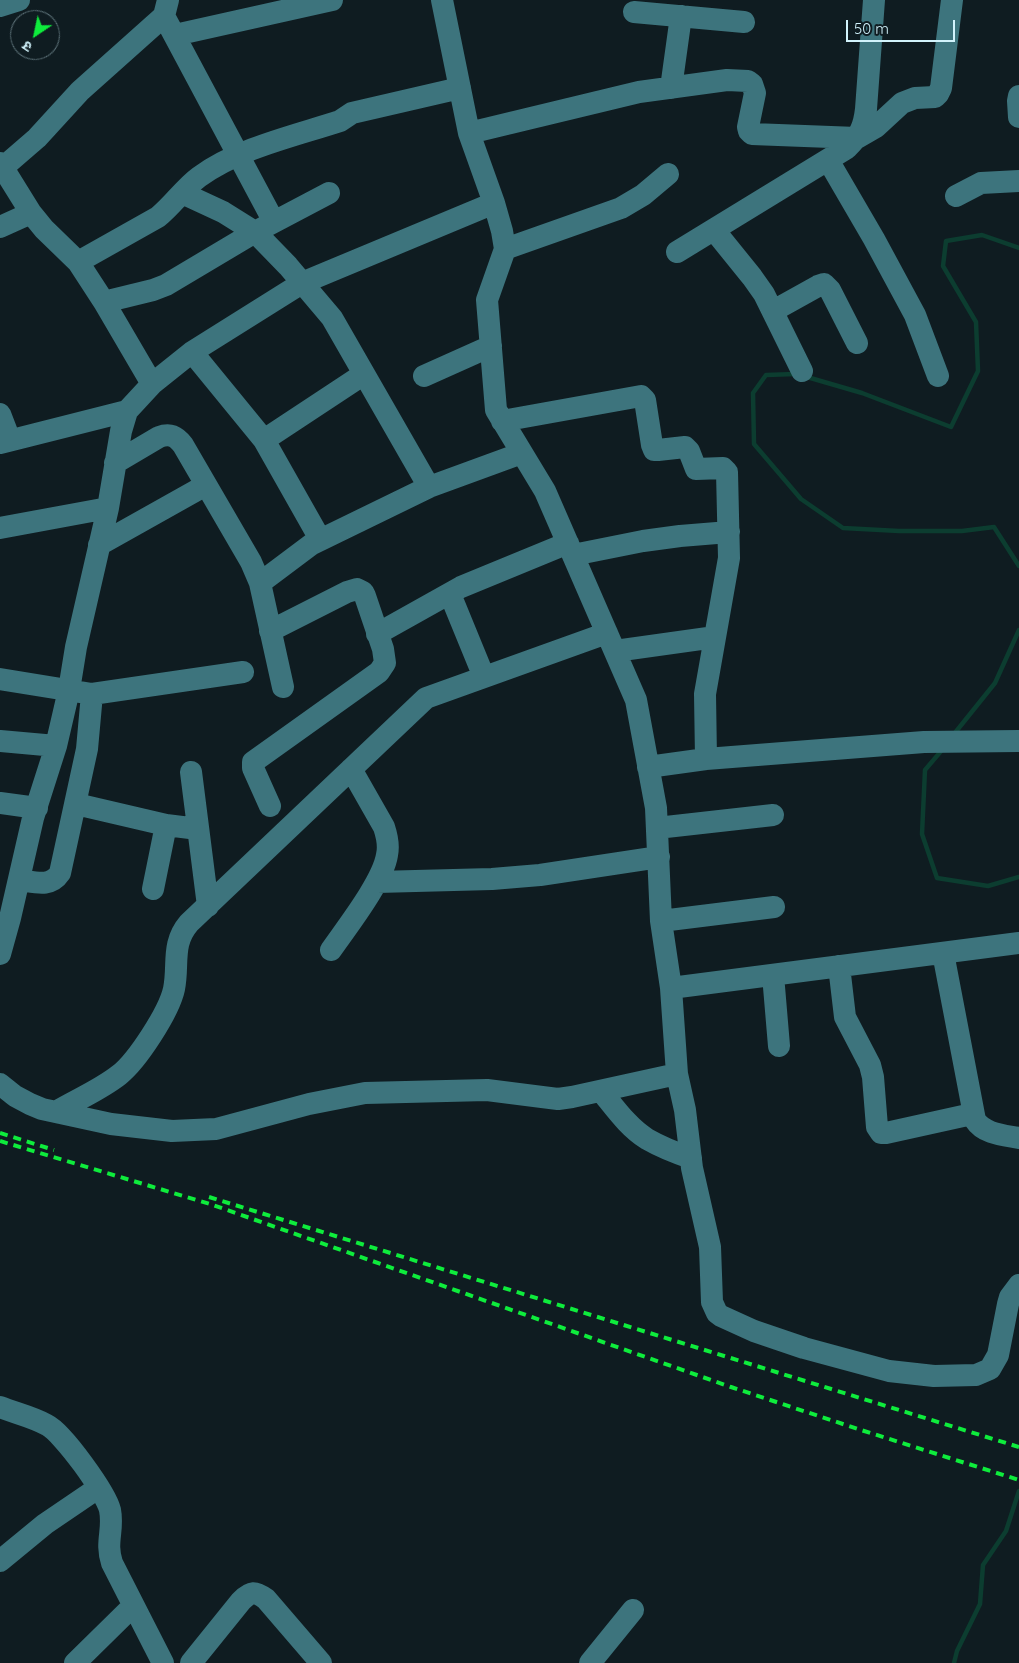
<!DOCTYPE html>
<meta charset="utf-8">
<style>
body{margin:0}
#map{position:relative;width:1019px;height:1663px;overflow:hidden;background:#0f1c21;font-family:Quicksand,"Noto Sans Devanagari",sans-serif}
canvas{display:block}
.north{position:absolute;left:10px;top:10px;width:50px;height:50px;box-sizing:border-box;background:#0f1c21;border:1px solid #5d7279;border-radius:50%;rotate:214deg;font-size:14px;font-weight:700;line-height:20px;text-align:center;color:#d2f3fc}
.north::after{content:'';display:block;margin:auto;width:18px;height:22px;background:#0eec3c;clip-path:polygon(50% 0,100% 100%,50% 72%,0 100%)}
.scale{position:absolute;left:846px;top:20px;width:109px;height:22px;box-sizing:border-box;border:2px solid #d2f3fc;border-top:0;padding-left:6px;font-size:15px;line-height:18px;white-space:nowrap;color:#d2f3fc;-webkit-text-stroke:4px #0f1c21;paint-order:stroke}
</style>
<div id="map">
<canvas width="1019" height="1663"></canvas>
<div class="north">उ</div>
<div class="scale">50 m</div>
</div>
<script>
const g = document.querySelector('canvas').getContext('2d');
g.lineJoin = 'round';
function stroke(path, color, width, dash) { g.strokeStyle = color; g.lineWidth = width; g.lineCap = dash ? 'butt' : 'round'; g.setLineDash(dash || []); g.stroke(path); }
const stream = new Path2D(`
 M795 374 766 375 753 393 754 444 801 499 843 528 899 531H962L994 527 1019 566
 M807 377 862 393 951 427 978 371 976 322 943 266 946 241 982 235 1019 248
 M954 734 995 683 1019 630
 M942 750 925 770 922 834 937 878 988 886 1019 877
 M954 1663 957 1651 980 1604 983 1565 1006 1531 1019 1491`);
const minor = new Path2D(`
 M442 0 469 133 494 203 502 231 505 249 487 300 496 410 545 491 636 700 656 808 661 921 671 988 677 1074 685 1110 692 1168 710 1247 712 1302 717 1313 721 1316 754 1331 804 1348 889 1371 934 1376 976 1375 990 1369 998 1355 1008 1304 1010 1297 1019 1285
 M0 6 19 0
 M634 12 744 22
 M164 16 274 222
 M175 35 332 0
 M671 88 681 16
 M1019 96 1018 101 1019 117
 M469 133 639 92 727 80 748 81 752 84 755 93 748 127 749 131 752 134 857 138 876 127 902 103 915 98 935 97 938 94 941 88 952 0
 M828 160 874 239 915 315 938 376
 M0 163 31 213 44 229 78 262 104 302 152 384
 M0 170 37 138 80 91 164 16 168 0
 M182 193 223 212 255 232 288 266 332 318 429 487
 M956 196 981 183 1019 181
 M0 227 31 213
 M714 230 752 277 764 294 802 371
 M505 249 621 208 643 195 668 174
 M677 252 847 148C860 135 864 127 866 109L874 0
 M78 262 158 217C173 205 184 188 199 177 239 148 294 136 340 121L352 113 460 88
 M104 302 153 290 166 285 255 232 329 193
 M773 311 818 286 824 284 830 290 857 343
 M192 352 264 440 320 539
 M424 376 491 346
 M0 414 10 440
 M502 421 641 396 645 400 652 445 654 450H658L685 447 689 451 696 469 723 468 727 472 729 558 705 694 706 759
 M264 440 364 374
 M0 443 127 411
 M115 463 159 437C170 433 176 436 183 445L251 562 260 583 283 687
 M0 528 108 508
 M99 545 206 485
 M573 555 643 541 680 536 729 532
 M260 583 312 544 429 487 522 453
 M450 594 484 677
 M270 631 347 592 357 589 363 592 365 596 383 649 385 663 379 672 253 762V768L270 806
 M377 634 461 587 568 543
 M615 651 715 637
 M0 679 92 694 243 672
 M0 741 56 746
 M648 767 706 759 924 742 1019 741
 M191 772 208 906
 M0 803 37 808
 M76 804 166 825 198 829
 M657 828 773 815
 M19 880C35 882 50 888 60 873L87 749 92 694
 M377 882 492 879 540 875 659 857
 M153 889 166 825
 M661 921 774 907
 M331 950C347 927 383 881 387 855 389 846 387 836 384 827L351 769
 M943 953 975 1120C984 1134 1003 1135 1019 1138
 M0 954 10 918 33 818 56 746 69 690 76 647 108 508 121 431 127 411 152 384 192 352 302 283 494 203
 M839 966 845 1017 870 1065 873 1077 877 1127 881 1133H886L972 1114
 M773 975 779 1046
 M671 988 1019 943
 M0 1084 15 1096 30 1104 42 1109 111 1124 172 1131 216 1129 309 1104 365 1093 487 1090 542 1097 558 1099 572 1097 677 1074
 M601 1091C615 1108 628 1127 647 1139 661 1147 676 1153 691 1158
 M56 1112C76 1100 100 1090 119 1075 137 1061 169 1012 174 989 179 964 171 944 189 923L426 698 607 633
 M0 1407C15 1413 33 1417 47 1425 63 1433 106 1493 110 1510 114 1530 105 1542 112 1563L163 1663
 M0 1561 45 1524 98 1488
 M75 1663 133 1606
 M191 1663 241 1601C251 1591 255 1591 266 1599L321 1663
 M590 1663 633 1610`);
const rail = new Path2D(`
 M0 1133 54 1150
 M0 1141 210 1204 731 1387 861 1430 1019 1480
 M209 1197 1019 1447`);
stroke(stream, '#0c3d30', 4.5);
stroke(minor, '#3d747d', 22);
stroke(rail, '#0eec3c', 4, [8, 6]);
</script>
